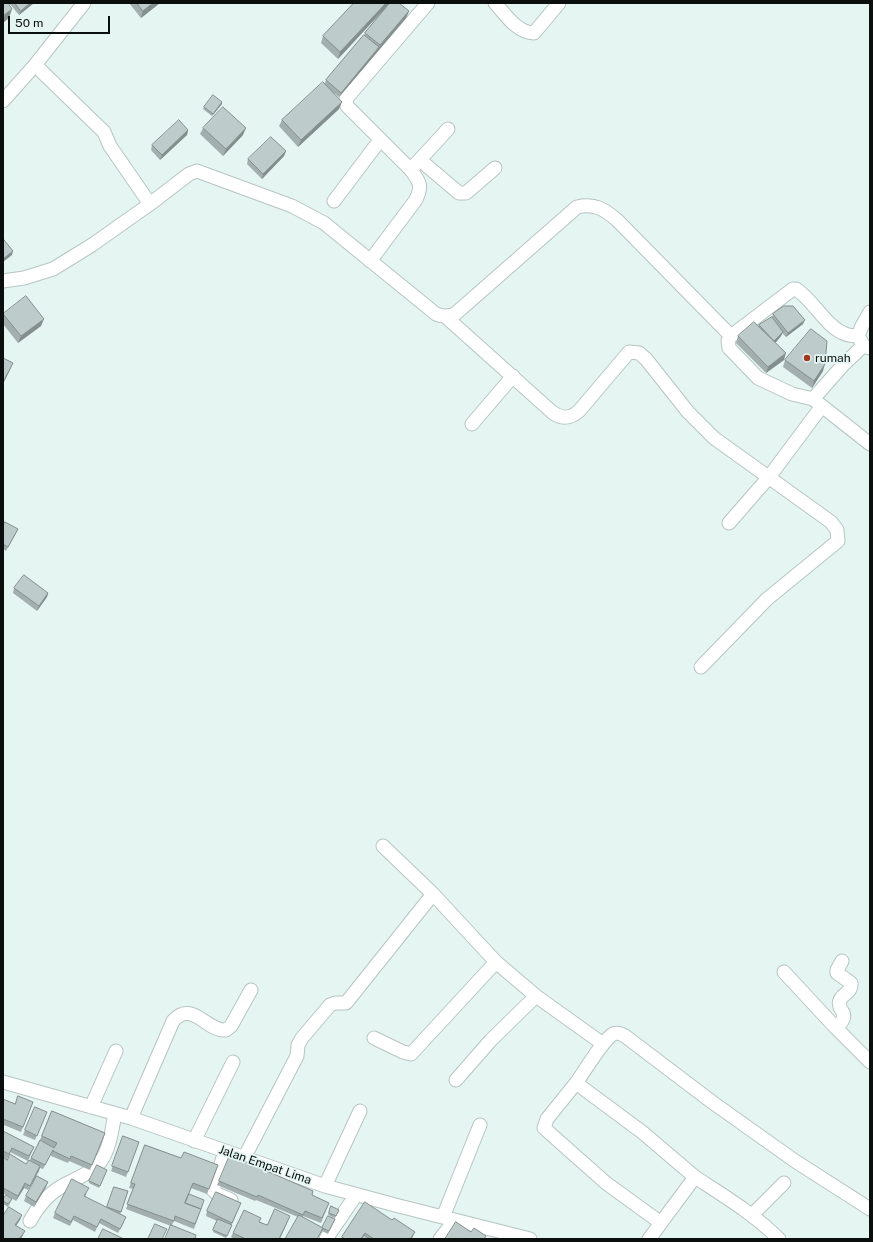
<!DOCTYPE html>
<style>
body{margin:0}
#map{position:relative;width:873px;height:1242px;overflow:hidden;background:#e5f5f2;font-family:"Public Sans",sans-serif}
canvas{display:block}
.frame{position:absolute;inset:0;border:4px solid #0a0f0e;pointer-events:none}
.scale{position:absolute;left:8px;top:16px;width:102px;height:18px;box-sizing:border-box;border:2px solid #0a0f0e;border-top:0;padding-left:5px;font-size:12px;line-height:14px;white-space:nowrap;color:#0a0f0e;-webkit-text-stroke:3px #e5f5f2;paint-order:stroke}
</style>
<div id="map">
<canvas width="873" height="1242"></canvas>
<div class="frame"></div>
<div class="scale">50 m</div>
</div>
<script>
const g = document.querySelector('canvas').getContext('2d');
g.lineJoin = 'round';
function stroke(path, color, width, dash) { g.strokeStyle = color; g.lineWidth = width; g.lineCap = dash ? 'butt' : 'round'; g.setLineDash(dash || []); g.stroke(path); }
function fillPath(path, color) { g.fillStyle = color; g.fill(path, 'evenodd'); }
function label(font, color, halo, rows, align = 'center') {
  g.font = font + ' "Public Sans",sans-serif'; g.lineWidth = 3.5; g.setLineDash([]); g.textBaseline = 'middle'; g.strokeStyle = halo; g.fillStyle = color; for (const [text, x, y, turn = 0] of rows) {
    g.save(); g.translate(x, y); g.rotate((+turn || 0) * Math.PI / 180); g.textAlign = isNaN(turn) ? turn : align; if (halo) g.strokeText(text, 0, 0); g.fillText(text, 0, 0); g.restore();
  }
}
const minor = new Path2D(`
 M495 3C505 14 517 33 534 33L559 3
 M35 65 104 132 110 146 150 204
 M3 101 35 65 84 3
 M420 160 459 193H466L495 168
 M414 166 448 129
 M334 201 380 140
 M370 261 415 201C423 187 420 182 411 170L347 106 346 99 428 3
 M3 281 24 278 53 269 92 245 150 204 189 174 197 171 292 206 324 223 436 314C443 317 448 317 455 314L577 207C595 203 604 209 617 220L731 336 793 289H796C813 300 825 325 843 333 847 335 853 336 858 336
 M446 317 552 412C561 419 570 419 579 411L629 352 639 353 646 359 688 412 714 438 831 522 837 530 838 541 767 599 701 667
 M731 336 728 341 729 348 758 378 792 394 813 399
 M862 343 858 336 862 326 870 312
 M870 348 863 346 844 364 813 399 870 444
 M472 424 513 376
 M729 523 769 477 822 406
 M383 846 433 894
 M842 961 837 970V973L851 983C852 993 843 993 840 1000 835 1012 854 1011 836 1028L870 1062
 M784 972 836 1028
 M374 1038 403 1052 411 1054 496 962 536 996 603 1044
 M456 1080 491 1040 536 996
 M3 1082 131 1118 325 1186 395 1205 530 1239
 M576 1083C584 1072 603 1040 613 1034 618 1032 621 1034 625 1036L712 1102 795 1161 870 1209
 M91 1107 116 1051
 M131 1118 173 1021C192 999 207 1032 226 1030L231 1026 251 990
 M194 1141 233 1062
 M225 1151 213 1190 217 1194 231 1200
 M244 1158 297 1056 298 1045 302 1038 330 1005 335 1003H346L433 894 496 962
 M695 1177C724 1196 754 1214 779 1239
 M325 1186 360 1111
 M752 1215 784 1183
 M443 1217 480 1125
 M30 1221C38 1206 47 1195 62 1186 75 1179 92 1173 101 1161 110 1148 112 1129 115 1114
 M326 1239 356 1195
 M440 1239 455 1220
 M649 1239 695 1177 642 1132 576 1083 547 1119 544 1128 606 1183 661 1223`);
const wall = new Path2D(`
 M9 3H34L19 15Z
 M129 3H160L141 18Z
 M354 3 409 11 406 18 339 97 334 93 339 109 298 147 279 126 282 120 325 83 326 80 364 35 365 33 384 9 338 59 321 43 323 36Z
 M222 102V104L212 116 203 109 204 107Z
 M203 128 243 135 223 156 200 134Z
 M188 130 187 135 160 160 151 150 152 145Z
 M286 151 284 156 262 179 247 164 248 159Z
 M3 314 41 326 18 343 3 324Z
 M773 314 803 324 786 337 782 333 781 336 775 343 784 360 766 373 736 343 738 336 758 326 759 325 772 317Z
 M785 360 823 371 812 388 783 367Z
 M3 526 18 529 16 533 6 551 3 549Z
 M14 588 48 593 47 597 37 611 13 593Z
 M3 1099 15 1104 33 1102 21 1132 4 1125 3 1128Z
 M52 1111 105 1133 90 1170 69 1161 68 1163 51 1156V1154L43 1169 40 1168 28 1190 24 1188 16 1201 3 1193V1157L7 1160 26 1164 30 1160 40 1140Z
 M47 1112 35 1140 23 1135 25 1130Z
 M3 1131 34 1147 28 1161 10 1152 7 1159 3 1157Z
 M123 1136 139 1142 126 1177 111 1171Z
 M145 1145 181 1158 218 1165 207 1194 191 1188 186 1202 204 1200 194 1229 174 1221 172 1225 171 1226 126 1209 133 1189 129 1188Z
 M106 1172 99 1188 89 1183V1181Z
 M219 1181 312 1195 329 1203 321 1223 303 1216V1217L322 1228 335 1219 328 1234 322 1231 317 1239H286L298 1217 256 1200 255 1201 217 1185Z
 M46 1187 34 1207 24 1201 26 1196Z
 M114 1187 128 1191 120 1215 124 1222 118 1233 99 1223 95 1232 73 1220 70 1226 53 1218 55 1213 87 1192 85 1197 107 1208Z
 M12 1199 8 1207 3 1204V1200Z
 M331 1206 339 1210 335 1218 328 1215Z
 M239 1208 226 1238 213 1232 217 1221 206 1216 207 1211Z
 M261 1218 259 1222 267 1225 288 1221 280 1239H234L231 1237 233 1233Z
 M392 1220 415 1232 412 1239H341L342 1237Z`);
const shadedWall = new Path2D(`
 M30 3H34L19 15 21 11Z
 M153 3H160L141 18 143 11Z
 M386 3H390L338 59 340 52Z
 M12 9 9 18 3 23V16Z
 M409 11 406 18 339 97 341 93Z
 M222 102V104L212 116 213 114Z
 M342 102 339 109 298 147 301 140Z
 M246 128 243 135 223 156 226 149Z
 M188 130 187 135 160 160 162 155Z
 M286 151 284 156 262 179 263 174Z
 M13 251 12 255 3 262V259Z
 M44 319 41 326 18 343 21 336Z
 M805 320 803 324 786 337 788 333Z
 M783 332 781 336 773 346 774 341Z
 M786 353 784 360 766 373 768 367Z
 M13 363 10 370 3 384V382Z
 M825 364 823 371 812 388 814 381Z
 M48 593 47 597 37 611 39 606Z
 M40 1166 39 1171 28 1190Z
 M48 1182 46 1187 34 1207 36 1202Z
 M25 1183 24 1188 16 1201 18 1196Z
 M22 1215 20 1220 14 1229 15 1225Z
 M25 1231 21 1239H19Z`);
const building = new Path2D(`
 M3 3H8L12 9 3 16Z
 M15 3H30L21 11Z
 M137 3H153L143 11Z
 M354 3H386L340 52 323 36Z
 M390 3H399L409 11 380 45 365 33Z
 M364 35 379 47 341 93 326 80Z
 M323 82 342 102 301 140 282 120Z
 M213 95 222 102 213 114 204 107Z
 M223 107 246 128 226 149 203 128Z
 M179 120 188 130 162 155 152 145Z
 M271 137 286 151 263 174 248 159Z
 M4 240 13 251 3 259V241Z
 M26 296 44 319 21 336 3 314Z
 M784 306H793L805 320 788 333 773 314Z
 M772 317 783 332 774 341 759 325Z
 M754 322 786 353 768 367 738 336Z
 M811 329 827 341 825 364 814 381 785 360Z
 M3 358 13 363 3 382Z
 M5 522 18 529 8 547 3 544V526Z
 M24 575 48 593 39 606 14 588Z
 M18 1096 33 1102 23 1127 3 1119V1099L15 1104Z
 M35 1107 47 1112 37 1136 25 1130Z
 M52 1111 105 1133 92 1165 71 1156 70 1159 53 1151V1150L45 1165 31 1158 40 1140 54 1148 57 1143 42 1136Z
 M3 1131 34 1147 29 1156 12 1148 9 1154 3 1151Z
 M123 1136 139 1142 128 1172 112 1166Z
 M145 1145 181 1158 184 1152 218 1165 209 1189 193 1183 185 1203 201 1209 195 1224 175 1216 174 1221 127 1204 135 1184 131 1183Z
 M10 1154 26 1164 29 1160 40 1166 30 1186 25 1183 18 1196 3 1188V1157L7 1160Z
 M230 1155 313 1191 312 1195 329 1203 322 1218 305 1211 303 1215 258 1195 257 1197 219 1181Z
 M97 1165 107 1170 100 1186 89 1181Z
 M37 1176 48 1182 36 1202 26 1196Z
 M72 1179 89 1188 84 1196 126 1217 120 1229 101 1219 97 1227 74 1216 71 1222 55 1213Z
 M114 1187 128 1191 121 1212 107 1207Z
 M216 1192 241 1203 232 1223 207 1211Z
 M189 1194 204 1200 201 1209 185 1203Z
 M6 1195 12 1199 8 1204 3 1201V1200Z
 M365 1202 392 1220 394 1218 415 1232 410 1239H374L365 1233 361 1239H345L342 1237Z
 M331 1206 339 1210 336 1216 329 1213Z
 M9 1207 22 1215 15 1225 25 1231 19 1239H3V1216Z
 M275 1209 290 1216 279 1239H246L233 1233 244 1210 261 1218 259 1222 267 1225Z
 M299 1215 323 1228 317 1239H288L286 1238Z
 M328 1216 335 1219 329 1231 322 1228Z
 M218 1219 232 1225 227 1236 213 1230Z
 M456 1222 471 1232 474 1228 486 1236 484 1239H445Z
 M155 1224 167 1229 162 1239H148Z
 M171 1225 196 1235 195 1239H165Z
 M103 1229 124 1239H98Z
 M364 1235 370 1239H362Z`);
const markers = [
 [807,358,4,"#a23822"]
];
const poiNames = [
 ["rumah",815,358]
];
const streetNames = [
 ["Jalan Empat Lima",265,1165,19]
];
stroke(minor, '#b6c5c2', 15);
stroke(minor, '#fff', 13);
fillPath(wall, '#a3afae');
fillPath(shadedWall, '#848f8d');
fillPath(building, '#bdccca');
stroke(building, '#848f8d', 1);
for (const [x, y, r, color] of markers) { const dot = new Path2D(); dot.arc(x, y, r, 0, 2 * Math.PI); g.fillStyle = color; g.fill(dot); stroke(dot, '#e5f5f2', 1.5); }
label('12px', '#0a0f0e', '#e5f5f2', poiNames, 'left');
label('12px', '#0a0f0e', '#e5f5f2', streetNames);
</script>
